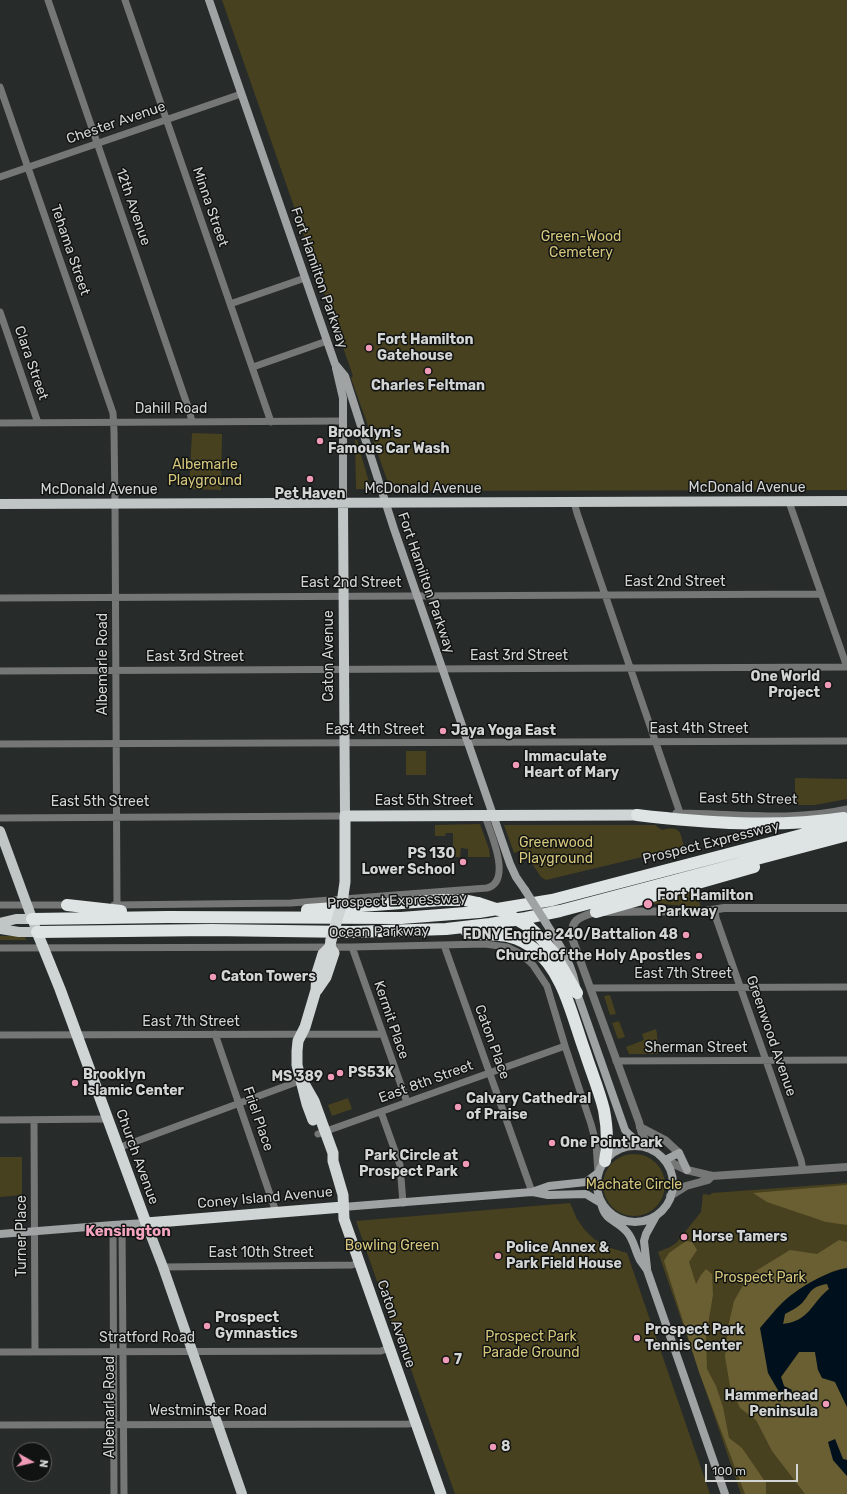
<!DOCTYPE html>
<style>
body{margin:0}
#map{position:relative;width:847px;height:1494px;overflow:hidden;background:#272b29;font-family:Rubik,sans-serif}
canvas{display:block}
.north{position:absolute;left:12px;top:1442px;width:40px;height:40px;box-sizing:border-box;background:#111312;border:1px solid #5e6160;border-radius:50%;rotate:98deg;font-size:11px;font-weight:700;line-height:16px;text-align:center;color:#d2d5d4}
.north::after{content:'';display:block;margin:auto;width:14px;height:18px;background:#ef9ab7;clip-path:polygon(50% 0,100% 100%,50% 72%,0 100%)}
.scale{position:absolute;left:705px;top:1464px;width:93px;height:18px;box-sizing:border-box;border:2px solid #d2d5d4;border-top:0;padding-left:5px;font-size:12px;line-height:14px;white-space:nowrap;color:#d2d5d4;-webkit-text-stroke:3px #111312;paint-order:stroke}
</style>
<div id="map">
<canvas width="847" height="1494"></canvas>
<div class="north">N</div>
<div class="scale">100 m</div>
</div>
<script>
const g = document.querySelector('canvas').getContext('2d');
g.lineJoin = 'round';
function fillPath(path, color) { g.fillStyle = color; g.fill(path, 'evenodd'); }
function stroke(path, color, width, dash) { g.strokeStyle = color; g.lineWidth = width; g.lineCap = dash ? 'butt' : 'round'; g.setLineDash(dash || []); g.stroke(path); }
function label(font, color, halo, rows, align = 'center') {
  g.font = font + ' Rubik,sans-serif'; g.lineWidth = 3; g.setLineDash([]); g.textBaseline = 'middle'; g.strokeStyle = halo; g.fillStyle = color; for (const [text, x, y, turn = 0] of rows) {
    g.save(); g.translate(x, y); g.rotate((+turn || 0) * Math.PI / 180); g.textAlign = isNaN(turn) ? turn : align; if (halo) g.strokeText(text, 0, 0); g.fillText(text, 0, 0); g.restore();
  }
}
const green = new Path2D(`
 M222 0H847V490L391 491 351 378 353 376Z
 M192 433 222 434 221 490 189 489Z
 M355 440H357L371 489H356Z
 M406 751H426V775H406Z
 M795 778 847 779V799L815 805H795Z
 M480 824 489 849 490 857H468V849L461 848 460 857H453V833H446L445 836H435V825Z
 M504 825H655L662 830C680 826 680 830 684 847L546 880 541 877 523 850 514 853Z
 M695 890 701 907 647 903Z
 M0 936H25L26 940H0Z
 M610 995 616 1014 610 1015 604 996Z
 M619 1021 625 1037 618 1039 612 1023Z
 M656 1029 657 1034 658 1054H629L626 1047 644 1040 642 1034Z
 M348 1098 352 1109 332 1116 328 1105Z
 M603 1185a31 31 0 1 1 62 0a31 31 0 1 1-62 0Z
 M0 1157H22V1195L0 1197Z
 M847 1183V1494H741L658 1252 670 1247 676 1243 701 1212 703 1194 710 1195 712 1193Z
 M570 1203 577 1219 584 1229 594 1239 607 1247 627 1253 710 1494H455L397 1330H394L356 1221Z`);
const forest = new Path2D(`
 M847 1185V1225L826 1222 767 1202 753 1193Z
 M839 1240 847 1242V1268L833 1271 806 1285 782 1303 767 1361 768 1373 784 1386 781 1377 799 1352H815L818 1370 835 1382 847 1407V1460L843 1459 835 1439 833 1460 847 1476V1494H805L772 1451 756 1420 740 1408 730 1386 725 1357 728 1327 734 1301 749 1275 790 1250 817 1254Z
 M686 1241 692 1242 697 1250 689 1262 696 1284 701 1275 706 1269 712 1274 713 1295 706 1336 707 1369 716 1386 723 1407 729 1438 742 1448 766 1483V1494H745L699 1372 664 1261 669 1253Z
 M827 1283 829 1289C819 1296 813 1309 804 1317 799 1322 790 1323 783 1324L785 1314 802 1303 809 1292 818 1286Z`);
const water = new Path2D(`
 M847 1268V1407L835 1382 822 1378 818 1370 815 1352H799L781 1377 784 1386 792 1390 790 1395 779 1392 768 1373 760 1328C767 1320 774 1311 781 1304 796 1289 827 1271 847 1268ZM827 1284 829 1289C811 1303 810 1321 783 1324L785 1314C791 1311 798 1307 802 1303 812 1292 809 1287 827 1284Z
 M835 1439 843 1459 847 1460V1476L833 1460 828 1442Z`);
const minor = new Path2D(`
 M48 0 190 413 192 422
 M125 0 271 422
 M0 87 113 413 114 431 115 504 117 905
 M0 177 241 94
 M230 304 305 278
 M0 312 38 423
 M253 367 327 341
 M0 423 343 421
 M574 502 577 513 680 813
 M789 502 847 667
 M0 598 821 594
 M0 671 847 667
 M0 744 847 741
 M676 813C733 813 791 822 847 809
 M0 818 345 816
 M0 905H69
 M114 905 291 903 487 888C513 881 490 832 485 816
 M715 910 716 918 801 1160 803 1170
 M444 945 532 1192
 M352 947 407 1102
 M0 948 352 947 485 944 507 947 521 954 533 965 547 986 565 1046 591 1124 596 1143 598 1173
 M591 988 847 987
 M215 1034 276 1212
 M0 1035 382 1034
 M616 1061 847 1060
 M381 1112 400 1165 403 1203
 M0 1120 107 1119
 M34 1120 35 1352
 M318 1134 565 1046
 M118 1148 302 1080
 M122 1224 124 1494
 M113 1225 114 1494
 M163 1267 352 1265 359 1263
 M0 1352 381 1351 389 1348
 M0 1425 408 1424 416 1423`);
const tertiary = new Path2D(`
 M640 1127 665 1140 679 1153
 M648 1146 642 1134 639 1122 572 938C570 919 580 917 596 912L705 911 724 908H847
 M665 1160 687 1170 712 1176 847 1167
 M670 1196 686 1186 708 1180 712 1176`);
const secondary = new Path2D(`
 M209 0 327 341 335 364 345 376 394 529 510 864 516 877 525 890
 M336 368 343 398V503
 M546 923C560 945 574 967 577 993L625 1130C633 1141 645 1143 656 1152
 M597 1184a38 38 0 1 1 76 0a38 38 0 1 1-76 0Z
 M665 1160 679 1153 687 1170
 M533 1192 548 1195 586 1194 601 1203
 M601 1203C605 1222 616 1219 627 1232 634 1240 635 1251 640 1260 642 1263 645 1267 647 1270L725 1494
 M343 1207 532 1192 549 1186 586 1182 598 1173
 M0 1234 113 1225 146 1223
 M647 1268 644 1241 646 1234 656 1216`);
const primary = new Path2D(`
 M343 503 345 816
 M0 504 847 501
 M0 831 37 932H19L0 929
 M0 923 16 919H32
 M146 1223 163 1267 242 1494`);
const trunk = new Path2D(`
 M342 903 345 882V816L637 815
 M37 932 60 989 146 1223 343 1207
 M317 990 326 977 334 953 330 947
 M302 1080 314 1101 333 1153V1161L343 1195 344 1219 441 1494
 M313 1120 307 1104 297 1065V1051L298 1041 305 1027 316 990 317 973 323 954 330 947 331 940`);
const motorway = new Path2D(`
 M637 815C705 823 776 828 844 818
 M67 905 121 911
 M307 910 442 900H464L478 903
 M596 912 754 867
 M32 919 168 917 401 918 479 912 552 900 847 823
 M528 926 540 937 553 952 577 993
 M37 932 211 930 351 932 446 929 490 924 526 918 560 911 847 835
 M467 932C493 937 509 930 533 948 564 972 572 1017 585 1052 591 1071 599 1090 604 1110 607 1126 608 1145 605 1161`);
const secondaryBridge = new Path2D(`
 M525 890 546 923`);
const trunkBridge = new Path2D(`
 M331 940 342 903`);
const motorwayBridge = new Path2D(`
 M478 903 502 911 528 926`);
const markers = [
 [369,348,4,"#ef9ab7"],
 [428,371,4,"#ef9ab7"],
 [320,441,4,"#ef9ab7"],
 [310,479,4,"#ef9ab7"],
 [828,685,4,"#ef9ab7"],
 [443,731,4,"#ef9ab7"],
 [516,765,4,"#ef9ab7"],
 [463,862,4,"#ef9ab7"],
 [648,904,5,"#ef9ab7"],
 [686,935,4,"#ef9ab7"],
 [699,956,4,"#ef9ab7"],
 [213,977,4,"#ef9ab7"],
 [340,1073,4,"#ef9ab7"],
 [331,1077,4,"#ef9ab7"],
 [75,1083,4,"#ef9ab7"],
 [458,1107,4,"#ef9ab7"],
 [552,1143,4,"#ef9ab7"],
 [466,1164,4,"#ef9ab7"],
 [684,1237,4,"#ef9ab7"],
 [498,1256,4,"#ef9ab7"],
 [207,1326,4,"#ef9ab7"],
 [637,1338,4,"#ef9ab7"],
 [446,1360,4,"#ef9ab7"],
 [826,1404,4,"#ef9ab7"],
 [493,1447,4,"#ef9ab7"]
];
const streetNames = [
 ["Chester Avenue",116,123,-19],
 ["12th Avenue",133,207,71],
 ["Minna Street",210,207,71],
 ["Tehama Street",70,250,71],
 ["Fort Hamilton Parkway",319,278,71],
 ["Clara Street",31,363,71],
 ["Dahill Road",171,409],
 ["McDonald Avenue",747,488],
 ["McDonald Avenue",423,489],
 ["McDonald Avenue",99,490],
 ["East 2nd Street",675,582],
 ["East 2nd Street",351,583],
 ["Fort Hamilton Parkway",426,583,71],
 ["Caton Avenue",329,656,-90],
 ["East 3rd Street",519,656],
 ["East 3rd Street",195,657],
 ["Albemarle Road",103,664,-90],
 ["East 4th Street",699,729],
 ["East 4th Street",375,730],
 ["East 5th Street",748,799,1],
 ["East 5th Street",424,801],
 ["East 5th Street",100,802],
 ["Prospect Expressway",711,843,-14],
 ["Prospect Expressway",397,901,-2],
 ["Ocean Parkway",379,932,-1],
 ["East 7th Street",683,974],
 ["Kermit Place",391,1020,71],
 ["East 7th Street",191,1022],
 ["Greenwood Avenue",771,1036,71],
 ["Caton Place",492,1042,70],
 ["Sherman Street",696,1048],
 ["East 8th Street",426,1082,-20],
 ["Friel Place",258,1119,71],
 ["Church Avenue",137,1157,70],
 ["Coney Island Avenue",265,1198,-5],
 ["Turner Place",22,1236,-90],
 ["East 10th Street",261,1253],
 ["Caton Avenue",396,1324,71],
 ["Stratford Road",147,1338],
 ["Albemarle Road",110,1407,-90],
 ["Westminster Road",208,1411]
];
const parkNames = [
 ["Green-Wood",581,237],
 ["Cemetery",581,253],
 ["Albemarle",205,465],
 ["Playground",205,481],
 ["Greenwood",556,843],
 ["Playground",556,859],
 ["Machate Circle",634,1185],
 ["Bowling Green",392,1246],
 ["Prospect Park",760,1278],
 ["Prospect Park",531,1337],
 ["Parade Ground",531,1353]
];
const poiNames = [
 ["Fort Hamilton",377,340],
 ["Gatehouse",377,356],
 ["Charles Feltman",428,386,"center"],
 ["Brooklyn's",328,433],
 ["Famous Car Wash",328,449],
 ["Pet Haven",310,494,"center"],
 ["One World",820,677,"right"],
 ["Project",820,693,"right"],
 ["Jaya Yoga East",451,731],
 ["Immaculate",524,757],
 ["Heart of Mary",524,773],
 ["PS 130",455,854,"right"],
 ["Lower School",455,870,"right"],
 ["Fort Hamilton",657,896],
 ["Parkway",657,912],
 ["FDNY Engine 240/Battalion 48",678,935,"right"],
 ["Church of the Holy Apostles",691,956,"right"],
 ["Caton Towers",221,977],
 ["PS53K",348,1073],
 ["Brooklyn",83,1075],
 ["Islamic Center",83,1091],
 ["MS 389",323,1077,"right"],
 ["Calvary Cathedral",466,1099],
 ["of Praise",466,1115],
 ["One Point Park",560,1143],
 ["Park Circle at",458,1156,"right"],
 ["Prospect Park",458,1172,"right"],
 ["Horse Tamers",692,1237],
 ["Police Annex &",506,1248],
 ["Park Field House",506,1264],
 ["Prospect",215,1318],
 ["Gymnastics",215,1334],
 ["Prospect Park",645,1330],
 ["Tennis Center",645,1346],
 ["7",454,1360],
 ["Hammerhead",818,1396,"right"],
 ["Peninsula",818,1412,"right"],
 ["8",501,1447]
];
const neighbourhoodNames = [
 ["Kensington",128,1232]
];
fillPath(green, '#48411f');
fillPath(forest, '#695f32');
fillPath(water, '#00111d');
stroke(minor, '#757777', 7);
stroke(tertiary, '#757777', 8);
stroke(secondary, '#9fa3a3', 8);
stroke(primary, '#c0c5c5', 10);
stroke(trunk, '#cfd4d4', 11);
stroke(motorway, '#dee4e4', 12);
stroke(secondaryBridge, '#9fa3a3', 8);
stroke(trunkBridge, '#cfd4d4', 11);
stroke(motorwayBridge, '#dee4e4', 12);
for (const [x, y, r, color] of markers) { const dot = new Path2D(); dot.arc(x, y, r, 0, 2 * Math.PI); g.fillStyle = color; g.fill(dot); stroke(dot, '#111312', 1.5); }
label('14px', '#d2d5d4', '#111312', streetNames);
label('14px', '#d5c67c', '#111312', parkNames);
label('bold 14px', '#d2d5d4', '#111312', poiNames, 'left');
label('bold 15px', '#f4a4bf', '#111312', neighbourhoodNames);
</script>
